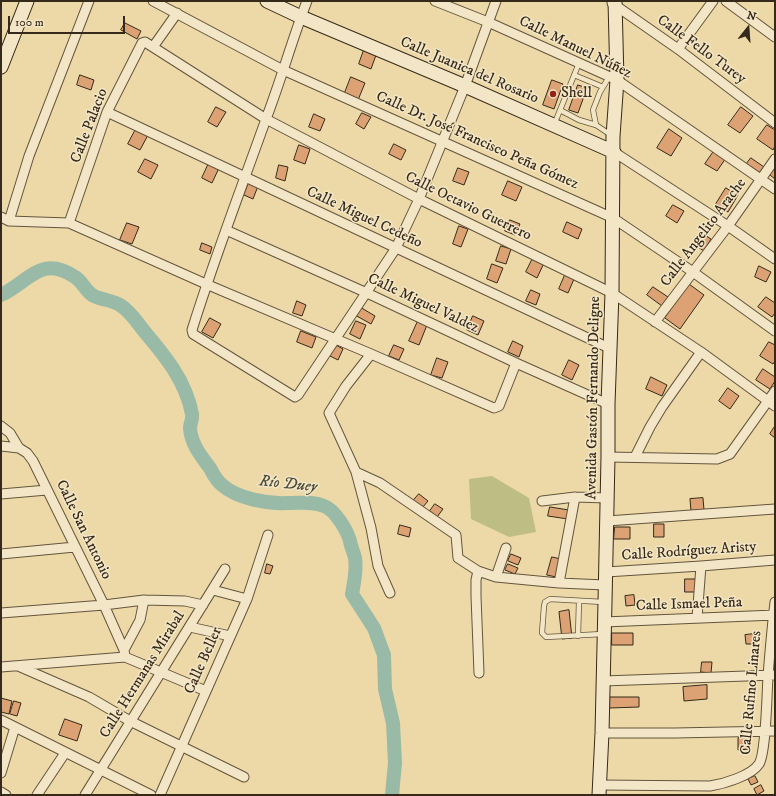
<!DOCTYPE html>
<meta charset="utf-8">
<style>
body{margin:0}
#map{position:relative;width:776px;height:796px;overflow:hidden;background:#edd9a8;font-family:"IM FELL DW Pica",serif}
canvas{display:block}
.frame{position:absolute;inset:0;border:2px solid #352919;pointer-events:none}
.north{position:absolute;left:728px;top:8px;width:40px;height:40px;-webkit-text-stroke:3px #f3e6c6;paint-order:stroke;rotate:17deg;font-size:11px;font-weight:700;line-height:16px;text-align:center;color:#352919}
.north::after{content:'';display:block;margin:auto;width:14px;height:18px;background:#352919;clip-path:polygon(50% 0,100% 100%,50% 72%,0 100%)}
.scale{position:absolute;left:8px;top:16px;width:117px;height:18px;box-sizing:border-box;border:2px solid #352919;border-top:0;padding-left:5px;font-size:12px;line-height:14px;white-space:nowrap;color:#352919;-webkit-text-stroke:3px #f3e6c6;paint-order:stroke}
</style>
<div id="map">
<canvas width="776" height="796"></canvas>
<div class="frame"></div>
<div class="north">N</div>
<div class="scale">100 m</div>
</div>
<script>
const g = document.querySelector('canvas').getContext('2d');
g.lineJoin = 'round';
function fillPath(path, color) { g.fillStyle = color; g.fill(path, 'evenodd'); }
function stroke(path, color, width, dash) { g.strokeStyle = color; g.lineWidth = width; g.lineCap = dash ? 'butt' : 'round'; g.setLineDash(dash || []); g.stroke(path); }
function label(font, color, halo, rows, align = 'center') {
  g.font = font + ' "IM FELL DW Pica",serif'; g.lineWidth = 3; g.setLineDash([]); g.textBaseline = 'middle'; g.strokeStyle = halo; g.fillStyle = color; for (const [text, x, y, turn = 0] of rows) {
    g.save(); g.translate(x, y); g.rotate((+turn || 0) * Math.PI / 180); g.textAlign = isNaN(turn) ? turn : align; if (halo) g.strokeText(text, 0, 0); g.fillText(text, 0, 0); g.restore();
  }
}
const green = new Path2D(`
 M492 476 529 498 536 532 509 537 471 519 469 479Z`);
const river = new Path2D(`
 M1 295C29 282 41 254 75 277 83 282 86 292 94 296 102 300 112 300 120 305 130 311 137 322 144 331 165 356 186 381 192 414 193 419 190 424 190 428 191 444 201 456 210 468 213 474 217 481 222 485 238 499 268 504 288 503 300 503 312 501 324 506 335 510 347 530 350 541 351 547 354 553 355 558 357 570 354 583 352 594L374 628 384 655 385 689 393 723 395 763 392 795`);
const building = new Path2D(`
 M125 23 141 31 137 39 121 30Z
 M364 50 376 55 371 69 359 64Z
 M80 75 94 80 91 90 77 85Z
 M351 77 365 83 358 100 344 95Z
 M552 80 563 84 554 109 543 105Z
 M578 85 587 88 578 113 569 110Z
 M216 107 226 112 217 127 208 122Z
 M741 107 753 116 740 133 728 125Z
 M362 113 371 117 364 129 356 124Z
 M314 114 325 119 320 131 309 127Z
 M767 125 775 130V146L773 150 757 139Z
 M136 129 148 135 140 150 128 144Z
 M669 129 682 138 671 156 657 148Z
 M394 144 406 150 401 160 389 154Z
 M299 145 310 149 305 164 294 160Z
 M714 151 726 158 717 171 705 164Z
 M751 158 764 167 758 176 745 166Z
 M145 159 158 165 151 179 138 172Z
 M209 163 219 168 212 183 202 178Z
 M279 165 288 167 285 181 276 178Z
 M775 167V179L770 175Z
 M458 168 469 172 464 185 453 181Z
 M508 181 522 187 516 201 502 195Z
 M249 182 258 186 253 199 244 195Z
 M726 188 738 195 728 212 716 204Z
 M673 205 684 211 677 223 666 216Z
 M510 220 520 224 515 235 505 231Z
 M567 222 582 229 578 239 563 232Z
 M127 223 139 227 132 244 120 240Z
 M459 226 468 229 461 247 453 244Z
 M700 232 711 239 704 251 693 244Z
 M202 243 212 247 210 254 200 250Z
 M501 246 511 249 506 264 496 261Z
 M533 258 544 263 537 278 526 272Z
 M492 264 503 268 497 283 487 279Z
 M759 266 771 272 766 282 755 277Z
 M565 275 574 279 568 293 559 289Z
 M689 284 704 295 680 329 665 318Z
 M653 287 668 297 662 306 647 295Z
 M531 290 540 294 536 305 526 301Z
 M766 297 775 303V313L772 317 758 307Z
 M297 301 306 305 302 316 293 313Z
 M360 307 375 316 371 324 355 315Z
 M473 316 484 321 478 335 467 330Z
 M210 318 221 324 213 338 202 332Z
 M356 321 366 325 360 339 350 334Z
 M418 321 427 325 419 345 409 341Z
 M301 331 316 337 312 348 297 342Z
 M513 341 523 346 519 357 508 352Z
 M769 342 775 345V361L773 364 760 356Z
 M336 345 343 349 338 360 330 356Z
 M394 345 404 349 399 360 389 356Z
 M437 358 448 362 442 378 431 375Z
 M569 360 579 365 572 380 562 375Z
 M763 369 775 377V381L770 389 756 380Z
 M651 377 667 385 662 396 646 389Z
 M728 388 739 396 730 409 719 401Z
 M775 426V438L770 434Z
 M419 494 428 501 422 508 413 501Z
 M703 498 704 510 691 511 690 499Z
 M435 504 443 509 437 517 430 511Z
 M550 507 569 510 568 519 548 516Z
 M654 524H664V537H654Z
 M400 525 411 528 409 537 398 534Z
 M615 527H630V539H614Z
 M511 554 521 558 518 565 508 561Z
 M552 557 561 559 556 577 547 575Z
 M267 564 273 566 270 574 265 573Z
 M508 564 518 568 515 574 505 570Z
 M685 579H698V592H685Z
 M634 595 635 605 626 606 625 596Z
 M569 610 572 638 562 639 559 612Z
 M612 633H633V645H612Z
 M754 634 755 644H746L745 635Z
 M702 662H712L711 673 701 672Z
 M707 685V699L684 701 683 687Z
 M610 697H639V707L610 708Z
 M1 698 12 701 9 714 1 712Z
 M14 701 21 703 17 716 10 714Z
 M65 719 82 725 77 741 59 735Z
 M750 737V749L738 750V738Z
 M755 776 758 782 751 785 748 779Z
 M761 785 764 791 757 795 754 789Z`);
const lane = new Path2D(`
 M574 75 603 87
 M609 77 600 92 593 110 596 125 611 135
 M560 110 579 120 596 125
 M554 125 579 63
 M603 634 546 637 542 633 544 606 545 602 550 599 603 602
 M578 636 579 601`);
const street = new Path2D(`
 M153 1 283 70 613 218 693 272 775 331
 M307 1C292 40 281 80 266 119 241 189 214 259 192 330L193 334 295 397 298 395 396 248 419 199 465 86 496 1
 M435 1 488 22 617 80 775 189
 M726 1 775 37
 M612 3 678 49 775 123
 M153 47 177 13
 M678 49 713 1
 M107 112 609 348
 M614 152 728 226 775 259
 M1 217 9 221 69 223 206 284 371 354 494 408 499 406 516 363
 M9 221 29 156 89 1
 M69 223 107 112 142 43 145 42 266 119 419 199 612 293 701 352 775 406
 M226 230 367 293 516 363 608 404
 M655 322 728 226 775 159
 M371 354 346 386 329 413 356 472 371 528 378 566 390 593
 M1 426 10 433 19 448 27 453 33 461 104 605 124 650 125 657
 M1 446 19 448
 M608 457 717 459 730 454 775 391
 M635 457 650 427 662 407 701 352
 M356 472 380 483 456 535 458 558 478 571 496 577 559 583 605 585
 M1 494 47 490
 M542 501 575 497 607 498
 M607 521 775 509
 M1 554 75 547
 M478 571 476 580V596L479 673
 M606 572 701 566 775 560
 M496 577 506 548
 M559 583 575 497
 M213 590 247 599
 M1 613 104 605 144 600 185 601 203 605
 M697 618 701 566
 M604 622 775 615
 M190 627 230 636
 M124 650 140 620 144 600
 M18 666 89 697 130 721 244 777
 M1 667 125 657 206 691
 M603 681 775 675
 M1 720 151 795
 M602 733H675L775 731
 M1 773 15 727
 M599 785 710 786C723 784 751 776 759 764 766 753 767 692 768 676 770 651 772 627 775 602
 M1 792 6 795
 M37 795 65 753
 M85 795 225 569
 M160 795 247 599 268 535`);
const secondary = new Path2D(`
 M267 1 301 17 465 86 614 152
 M1 67 27 1
 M599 795 602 733 605 602 608 457V404L612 293 613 136 617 80 615 1`);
const markers = [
 [553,94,4,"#8f2418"]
];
const streetNames = [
 ["Calle Manuel Núñez",575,48,26],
 ["Calle Fello Turey",701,50,36],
 ["Calle Juanica del Rosario",469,71,23],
 ["Calle Palacio",90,126,-69],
 ["Calle Dr. José Francisco Peña Gómez",477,141,24],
 ["Calle Octavio Guerrero",468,207,26],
 ["Calle Miguel Cedeño",364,218,25],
 ["Calle Angelito Arache",704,233,-53],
 ["Calle Miguel Valdez",423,304,25],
 ["Avenida Gastón Fernando Deligne",594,398,-89],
 ["Calle San Antonio",83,530,64],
 ["Calle Rodríguez Aristy",689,552,-4],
 ["Calle Ismael Peña",689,605,-2],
 ["Calle Beller",204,661,-66],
 ["Calle Hermanas Mirabal",143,675,-58],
 ["Calle Rufino Linares",752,693,-85]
];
const poiNames = [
 ["Shell",561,94]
];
const waterNames = [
 ["Río Duey",288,485,6]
];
fillPath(green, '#bebe84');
stroke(river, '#99baa7', 14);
fillPath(building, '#dca274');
stroke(building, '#352919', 1);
stroke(lane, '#63553d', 6);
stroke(street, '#63553d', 11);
stroke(secondary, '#352919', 15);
stroke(lane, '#f3e6c6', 4.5);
stroke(street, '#f3e6c6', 9);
stroke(secondary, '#f3e6c6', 13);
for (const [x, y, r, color] of markers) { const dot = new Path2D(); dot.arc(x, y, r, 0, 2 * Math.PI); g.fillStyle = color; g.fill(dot); stroke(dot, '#f3e6c6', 1.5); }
label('15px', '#352919', '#f3e6c6', streetNames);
label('15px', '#352919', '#f3e6c6', poiNames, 'left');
label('italic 16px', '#4e4d3c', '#f3e6c6', waterNames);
</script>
